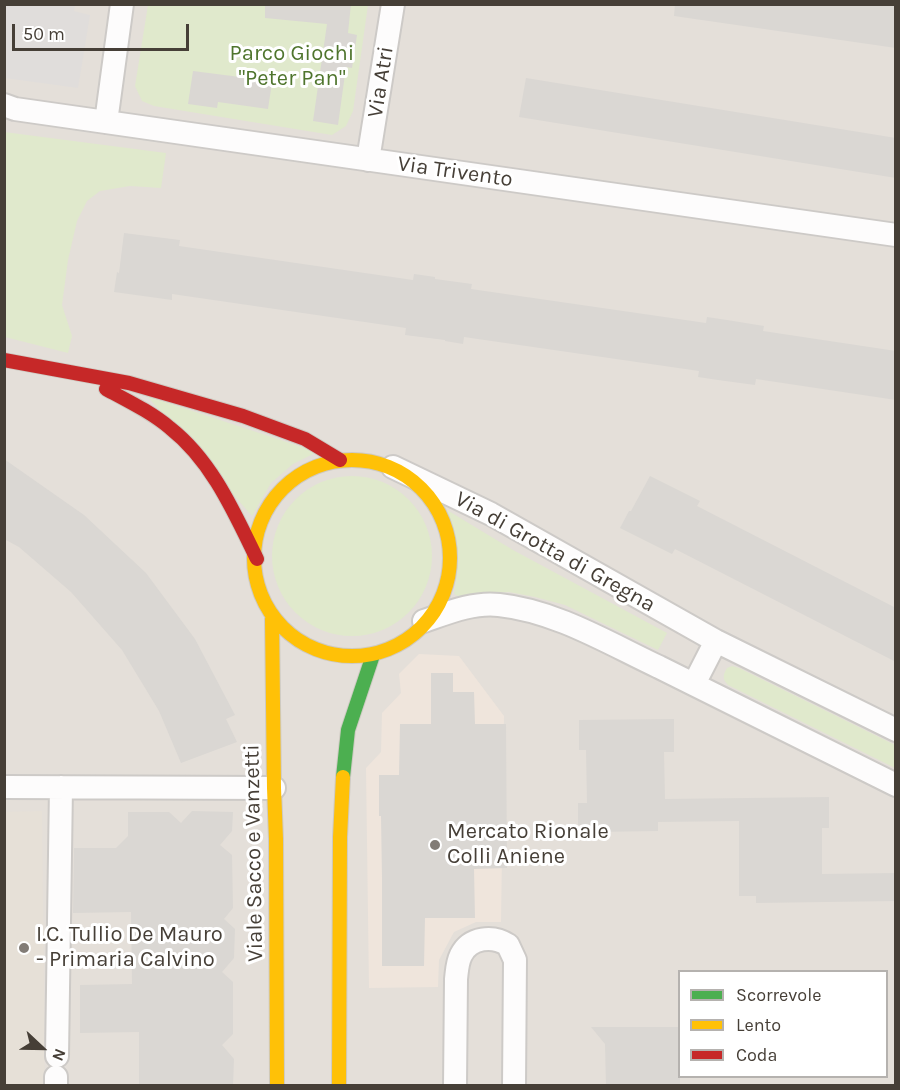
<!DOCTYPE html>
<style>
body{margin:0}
#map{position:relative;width:900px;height:1090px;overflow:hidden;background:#f0eeeb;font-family:Karla,sans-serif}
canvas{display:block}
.frame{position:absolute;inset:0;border:6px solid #463f37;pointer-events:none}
.legend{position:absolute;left:678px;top:970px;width:210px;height:108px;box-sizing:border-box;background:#fff;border:2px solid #b5b2af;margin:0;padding:8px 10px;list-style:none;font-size:18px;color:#463f37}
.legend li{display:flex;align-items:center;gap:12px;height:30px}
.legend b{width:30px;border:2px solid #b5b2af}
.north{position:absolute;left:12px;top:1018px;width:60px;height:60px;-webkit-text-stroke:4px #fff;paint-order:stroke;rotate:112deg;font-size:16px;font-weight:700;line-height:24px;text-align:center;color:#463f37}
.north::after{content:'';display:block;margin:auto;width:21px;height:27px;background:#463f37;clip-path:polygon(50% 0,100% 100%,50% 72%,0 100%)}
.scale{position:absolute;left:12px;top:24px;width:177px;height:27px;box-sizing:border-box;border:3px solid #463f37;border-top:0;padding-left:8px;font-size:18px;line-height:21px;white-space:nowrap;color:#463f37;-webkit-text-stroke:4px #fff;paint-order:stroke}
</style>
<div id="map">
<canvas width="900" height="1090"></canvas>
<div class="frame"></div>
<ul class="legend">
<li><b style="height:8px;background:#4caf50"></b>Scorrevole</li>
<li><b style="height:8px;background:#ffc107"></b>Lento</li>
<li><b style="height:8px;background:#c62828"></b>Coda</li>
</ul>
<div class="north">N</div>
<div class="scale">50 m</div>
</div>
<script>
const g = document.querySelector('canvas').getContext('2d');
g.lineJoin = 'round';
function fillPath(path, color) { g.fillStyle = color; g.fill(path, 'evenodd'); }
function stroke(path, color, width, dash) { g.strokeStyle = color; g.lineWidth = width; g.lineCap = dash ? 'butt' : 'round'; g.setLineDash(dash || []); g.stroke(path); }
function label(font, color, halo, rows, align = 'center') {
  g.font = font + ' Karla,sans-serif'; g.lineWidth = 6; g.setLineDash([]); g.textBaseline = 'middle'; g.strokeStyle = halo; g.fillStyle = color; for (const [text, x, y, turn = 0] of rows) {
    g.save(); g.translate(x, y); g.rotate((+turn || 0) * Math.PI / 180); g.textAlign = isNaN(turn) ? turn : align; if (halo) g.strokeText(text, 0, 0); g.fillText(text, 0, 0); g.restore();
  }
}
const residential = new Path2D(`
 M5 5H895V1085L5 1086ZM680 972H886V1076H680Z`);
const commercial = new Path2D(`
 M419 654 459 656 504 716 501 922H476L454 932 439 960 438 987 369 988 366 768 381 752 382 713 401 693 399 674Z`);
const education = new Path2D(`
 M42 811 45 1085H5L4 812Z`);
const green = new Path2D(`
 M148 5H368L353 111 346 126 332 135 154 106 142 101 135 86Z
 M4 132 166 153 161 188 130 186 100 191 87 201 77 221 68 260 62 305 72 336 68 353 5 337Z
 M147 396 317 452 293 464 271 483 252 516Z
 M272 556a80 80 0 1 1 160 0a80 80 0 1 1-160 0Z
 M447 510 513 550 667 633 658 650 565 605 535 597 509 592 458 596 454 594C460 560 456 543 447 510Z
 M732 666 739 668 895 745V768L728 685C722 679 723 675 727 668Z`);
const parking = new Path2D(`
 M5 4 75 5 74 11 90 15 78 88 5 78Z`);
const building = new Path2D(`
 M265 4H351L348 33 357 35 352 68 346 67 338 125 313 121 327 24 265 18Z
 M675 4H884L896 6V48L674 16Z
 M193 71 240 77 241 71 273 76 268 109 218 102 217 108 188 104Z
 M526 78 896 138V178L519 117Z
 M124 233 180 240 179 246 413 280 414 274 435 277V279L472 284 471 289 706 323 707 317 727 320 764 326 763 331 896 351V400L756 379 755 385 718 380 698 377 699 371 464 337 463 344 445 341V340L405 335 406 328 172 294V300L114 292 117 272 119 273Z
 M4 459 84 515 146 573 195 639 235 715 226 719 237 742 181 763 159 711 122 650 71 592 19 547 4 539Z
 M650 476 700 501 697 506 896 608V662L675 549 672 554 620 528 629 511H631Z
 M431 673H453V692H474L475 724H506L507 868 474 869 475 918H425L424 966H382V878L381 816H379V775H399L400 724H431Z
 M674 719V752H664L665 799 829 797V828H822V874L896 873V901L756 903V896H739V821L658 822V831L594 832V825H578V803H587L586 750H579V720Z
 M192 811 233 812 232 831 220 845 232 855 233 908 224 919 235 929 234 958 222 972 233 982V1034L222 1045 234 1059 233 1086H139V1032L80 1033V985L132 984 131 912 73 913 74 848H116L128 836V812H169L181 823Z
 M591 1027H680V1086H606L605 1044Z`);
const street = new Path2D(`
 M4 105 15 109 896 235
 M106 122 122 4
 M368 160 393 4
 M393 467 491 514 716 641 896 730
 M424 621C447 613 473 602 499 605 556 611 608 643 659 667 738 706 817 746 896 785
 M694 684 716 641
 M4 787 274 788
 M57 1056 61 787
 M56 1077V1086
 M455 1086 456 979C457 971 457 963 461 955 470 937 493 935 508 945L515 960 514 1086`);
const fast = new Path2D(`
 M343 777 348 730 373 655`);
const slow = new Path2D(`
 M254 558a98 98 0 1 1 196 0a98 98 0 1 1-196 0Z
 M272 619 274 788 276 839 277 1086
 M339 1086 340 837 343 777`);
const jam = new Path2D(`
 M4 360 129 383 243 416 305 439 340 460
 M106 389C128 401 151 412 170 428 212 461 234 512 257 559`);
const markers = [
 [435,845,6,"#827c76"],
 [24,948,6,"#827c76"]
];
const parkNames = [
 ["Parco Giochi",292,54],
 ["\"Peter Pan\"",292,79]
];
const streetNames = [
 ["Via Atri",381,82,-81],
 ["Via Trivento",455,172,8],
 ["Via di Grotta di Gregna",555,552,29],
 ["Viale Sacco e Vanzetti",254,853,-91]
];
const poiNames = [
 ["Mercato Rionale",447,832],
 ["Colli Aniene",447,857],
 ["I.C. Tullio De Mauro",36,935],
 ["- Primaria Calvino",36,960]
];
fillPath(residential, '#e4dfd9');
fillPath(commercial, '#efe5dc');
fillPath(education, '#e6e0d7');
fillPath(green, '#e0e9cc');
fillPath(parking, '#e0dddb');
fillPath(building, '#dad7d3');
stroke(street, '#cdcac7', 26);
stroke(fast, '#cecac2', 16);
stroke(slow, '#cecac2', 16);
stroke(jam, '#cecac2', 16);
stroke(street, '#fdfcfc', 22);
stroke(fast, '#4caf50', 14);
stroke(slow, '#ffc107', 14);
stroke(jam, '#c62828', 14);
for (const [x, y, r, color] of markers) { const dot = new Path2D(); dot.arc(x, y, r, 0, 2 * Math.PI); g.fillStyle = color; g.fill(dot); stroke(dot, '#fff', 2); }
label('22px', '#4f752d', '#fff', parkNames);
label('22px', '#463f37', '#fff', streetNames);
label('22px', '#463f37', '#fff', poiNames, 'left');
</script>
